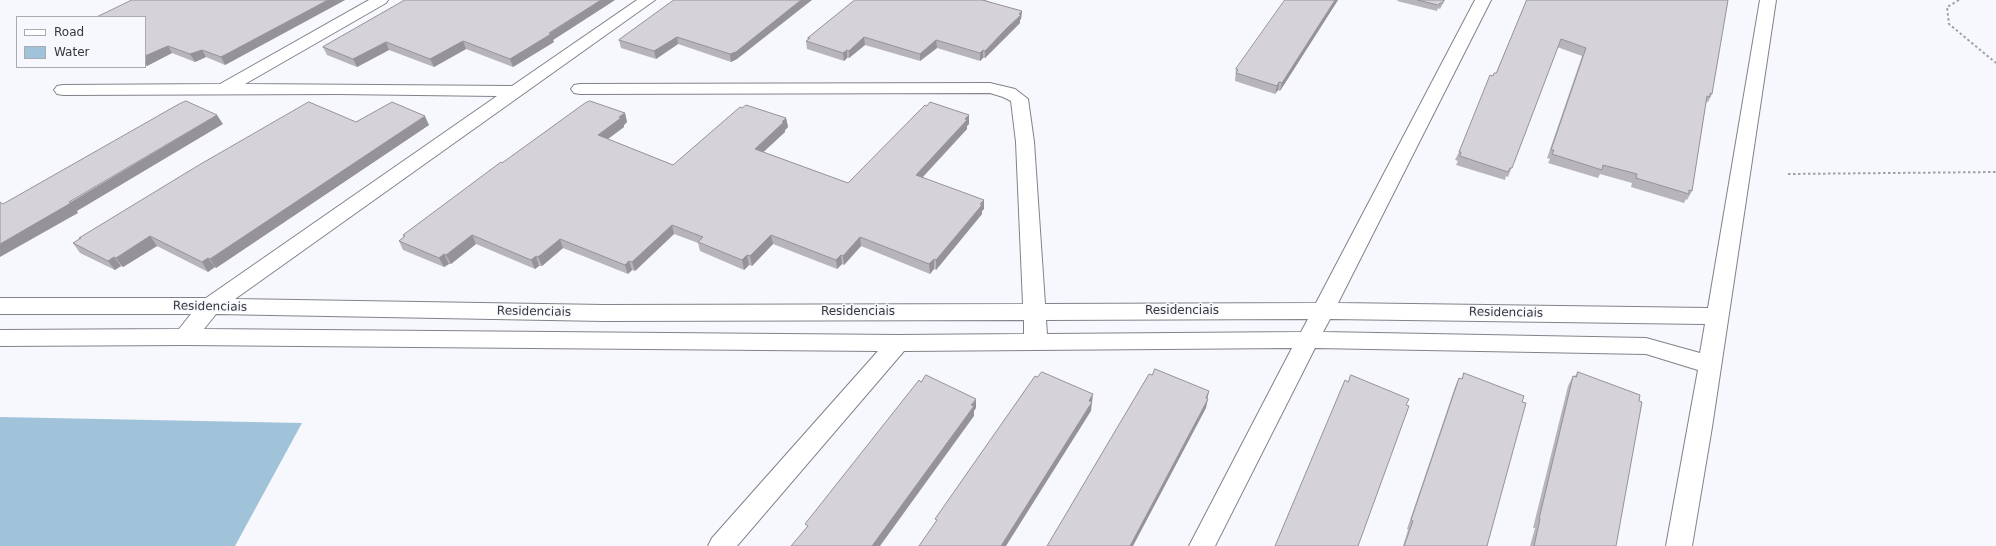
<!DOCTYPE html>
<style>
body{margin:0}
#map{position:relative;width:1996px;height:546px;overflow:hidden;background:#f6f8fe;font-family:"DejaVu Sans",sans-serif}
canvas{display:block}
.legend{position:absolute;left:16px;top:16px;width:130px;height:52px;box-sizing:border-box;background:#f6f8fe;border:1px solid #a9abb0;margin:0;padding:5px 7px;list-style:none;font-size:12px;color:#36373a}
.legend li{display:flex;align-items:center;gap:8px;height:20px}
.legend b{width:20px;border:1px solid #a9abb0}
</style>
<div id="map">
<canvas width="1996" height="546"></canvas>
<ul class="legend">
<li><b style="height:5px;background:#fff"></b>Road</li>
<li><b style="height:11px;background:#a0c3da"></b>Water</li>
</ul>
</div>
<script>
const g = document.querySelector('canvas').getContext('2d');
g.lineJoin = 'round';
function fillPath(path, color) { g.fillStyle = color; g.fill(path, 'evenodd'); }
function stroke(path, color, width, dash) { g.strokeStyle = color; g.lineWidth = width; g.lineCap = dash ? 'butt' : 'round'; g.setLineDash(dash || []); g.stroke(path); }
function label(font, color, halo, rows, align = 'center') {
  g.font = font + ' "DejaVu Sans",sans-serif'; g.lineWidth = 3; g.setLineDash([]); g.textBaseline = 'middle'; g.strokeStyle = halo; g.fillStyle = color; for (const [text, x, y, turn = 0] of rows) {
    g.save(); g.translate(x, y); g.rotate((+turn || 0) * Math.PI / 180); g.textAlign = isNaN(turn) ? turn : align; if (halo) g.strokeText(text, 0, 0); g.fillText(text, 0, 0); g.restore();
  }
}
const water = new Path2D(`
 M0 417 302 423 235 546H0Z`);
const path = new Path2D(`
 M1959 0 1947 7 1949 24 1996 63
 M1788 174 1996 172`);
const minor = new Path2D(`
 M369 0H388L386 3 245 84 512 86 637 0H655L235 299 604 305 1023 304 1016 142 1011 101 1003 97 990 93 580 94 574 93 571 89 574 85 580 84 990 83 1015 89 1028 99 1034 142 1045 304 1316 303 1475 0H1491L1338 303 1708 308 1760 0H1776L1712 427 1692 546H1666L1698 370 1646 354 1315 348 1215 546H1189L1292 348 904 351 737 546H708L712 538 878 351 185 345 0 346V330L179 329 191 314H0V298H206L497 96 338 94 63 95 57 94 54 90 57 86 63 85 220 84ZM216 314 604 321 1024 320V334L898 335 204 329ZM1308 319 1301 332 1047 334 1046 320ZM1330 319 1705 324 1700 353 1646 338 1323 332Z`);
const wall = new Path2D(`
 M132 0H345L225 65 206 57 195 62 172 53 147 66 145 65V17Z
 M405 0H615L553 40 554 42 513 67 466 49 434 67 389 50 357 67 327 55 323 47Z
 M674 0 737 59 731 62 678 44 656 59 621 48 619 40Z
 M855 0H987L986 1 1022 11 1021 19 1020 20V23L985 58H983L980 61 937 48 920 61 865 45 849 58H847L844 61 807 49 806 41 808 40V38Z
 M1338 0 1280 91 1278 90 1275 94 1235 81 1236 69Z
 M1398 0H1445L1440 9 1438 8 1437 11 1397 1Z
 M1527 0 1712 94 1708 102H1707L1706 103 1692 191 1687 200 1686 199 1684 203 1631 187 1632 183 1600 174 1598 178 1548 163 1550 159 1547 158 1582 56 1557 47 1508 177 1506 176 1505 180 1456 165 1458 161 1455 160 1459 152 1493 76 1496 73Z
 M625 113 627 122 624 125V127L608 139 673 165 786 118 788 127 785 130V132L763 152 848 183 969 115V124L967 126V129L923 177 984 209 982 211V214L936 270 934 269 930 274 861 246 844 265 842 264 837 269 773 244 752 266 749 265 744 270 700 251 698 243 674 234 635 271 632 270 628 274 563 248 542 266H539L535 269 476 244 451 264H449L444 267 403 250 399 241 404 236 403 235 502 163Z
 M356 122 429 125 216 268 215 267 208 272 157 246 123 267 121 266 115 270 80 253 73 243 80 239 79 238Z
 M1578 372 1616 546H1530L1535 528H1533L1568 386 1573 376 1574 377Z
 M1464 373 1487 546H1403L1408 530 1407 529 1455 387 1459 378 1462 379Z`);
const shadedWall = new Path2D(`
 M328 0H345L225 65 221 57Z
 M601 0H615L553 40 554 42 513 67 510 59Z
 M801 0H812L737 59 731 62 730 54Z
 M1335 0H1338L1280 91 1282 83Z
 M1022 11 1021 19 1020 20V23L985 58V51Z
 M677 37 678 44 656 59 654 51Z
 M864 37 865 45 849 58V51Z
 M936 40 937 48 920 61V54Z
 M463 41 466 49 434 67 430 59Z
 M386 42 389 50 357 67 353 59Z
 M168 46 172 53 147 66 145 63V56Z
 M202 50 206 57 195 62 190 54Z
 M847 50V58L844 61 843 53Z
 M983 50V58L980 61V53Z
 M1279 82 1278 90 1275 94 1277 86Z
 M625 113 627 122 624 125V127L601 144 598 135Z
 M217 115 223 124 77 211 78 213 0 257V244Z
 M969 115V124L967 126V129L916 184V175Z
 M425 116 429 125 216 268 210 259Z
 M786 118 788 127 785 130V132L756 159 755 149Z
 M984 200V209L982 211V214L936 270V260Z
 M672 225 674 234 635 271 632 262Z
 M472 235 476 244 451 264 446 255Z
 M771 235 773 244 752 266 750 256Z
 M150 236 157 246 123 267 116 258Z
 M860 237 861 246 844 265 843 256Z
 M560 239 563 248 542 266 538 257Z
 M444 254 449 264 444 267 439 258Z
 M747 255 749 265 744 270 742 260Z
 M841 255 842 264 837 269 836 260Z
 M536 256 539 266 535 269 531 260Z
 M114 257 121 266 115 270 108 261Z
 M208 258 215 267 208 272 202 262Z
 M934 259V269L930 274 929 264Z
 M629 261 632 270 628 274 625 265Z
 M1209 391 1207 401 1206 398Z
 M1093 394 1091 411 1006 546H1001Z
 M976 399V408L974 411V416L880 546H872Z
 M1208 399 1206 408 1133 546H1130Z`);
const building = new Path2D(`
 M132 0H328L221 57 202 50 190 54 168 46 145 56V17H97Z
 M405 0H601L549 33 551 34 510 59 463 41 430 59 386 42 353 59 323 47Z
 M674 0H801L736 52 730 54 677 37 654 51 619 40Z
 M855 0H982L1022 11 1019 14 1021 15 1007 28 985 51 983 50 980 53 936 40 920 54 864 37 849 51 847 50 843 53 806 41 810 38H808Z
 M1285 0H1335L1282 83 1279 82 1277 86 1236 73 1238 70 1236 69Z
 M1418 0H1444L1442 3H1440L1439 5Z
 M1527 0H1728L1712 94 1710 93V97L1707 96 1692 191 1689 190V194L1636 178 1637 174 1603 165 1602 170 1552 154 1554 150H1551L1586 48 1561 39 1512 168H1510L1508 172 1460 156 1461 152H1459L1490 75 1493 76 1494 73H1496Z
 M186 101 217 115 69 202 71 203 0 244V202L3 204 179 104Z
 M590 101 625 113 619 117 621 118 598 135 673 165 740 107 742 108 746 105 786 118 782 122H784L755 149 848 183 925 105 927 106 930 102 969 115 965 119 967 120 916 175 984 200 980 204 982 205 967 223 936 260 934 259 929 264 860 237 843 256 841 255 836 260 771 235 750 256 747 255 742 260 698 242 703 237 672 225 632 262 629 261 625 265 560 239 538 257 536 256 531 260 472 235 446 255 444 254 439 258 399 241 405 236 403 235 501 162 502 163 585 103Z
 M309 102 356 122 392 102 425 116 210 259 208 258 202 262 150 236 116 258 114 257 108 261 73 243 81 238H79L199 165Z
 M1155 369 1209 391 1206 398 1208 399 1130 546H1047L1149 374 1152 375Z
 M1042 372 1093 394 1089 401 1092 402 1001 546H919L937 520 935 519 1035 376 1037 377Z
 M1578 372 1640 395 1639 401 1642 402 1616 546H1534L1540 519H1539L1573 376 1576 377Z
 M1464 373 1524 396 1522 402 1526 403 1487 546H1404L1413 521 1411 520 1459 378 1462 379Z
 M926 375 976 399 971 405 974 406 872 546H791L808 526 805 524 919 380 921 382Z
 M1351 375 1409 399 1406 405 1409 406 1358 546H1275L1345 380 1348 382Z`);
const streetNames = [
 ["Residenciais",210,307,1],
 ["Residenciais",1182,311],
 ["Residenciais",534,312,1],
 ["Residenciais",858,312],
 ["Residenciais",1506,313,1]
];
fillPath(water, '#a0c3da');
stroke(minor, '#81838a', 2);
stroke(path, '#9ea0a4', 2, [2.5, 2.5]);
fillPath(minor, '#fff');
fillPath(wall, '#b7b5bb');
fillPath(shadedWall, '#959399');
fillPath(building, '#d5d2da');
stroke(building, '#959399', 1);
label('12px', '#36373a', '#f6f8fe', streetNames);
</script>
